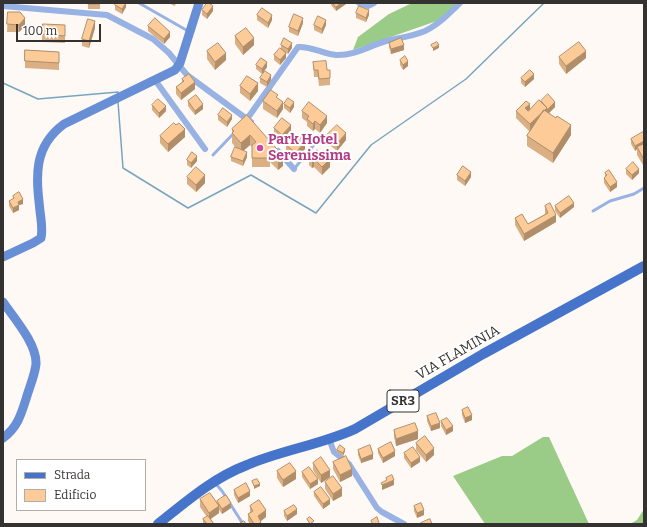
<!DOCTYPE html>
<style>
body{margin:0}
#map{position:relative;width:647px;height:527px;overflow:hidden;background:#fef9f4;font-family:Bitter,serif}
canvas{display:block}
.frame{position:absolute;inset:0;border:4px solid #343230;pointer-events:none}
.legend{position:absolute;left:16px;top:459px;width:130px;height:52px;box-sizing:border-box;background:#fff;border:1px solid #aeadac;margin:0;padding:5px 7px;list-style:none;font-size:12px;color:#343230}
.legend li{display:flex;align-items:center;gap:8px;height:20px}
.legend b{width:20px;border:1px solid #aeadac}
.scale{position:absolute;left:16px;top:24px;width:85px;height:18px;box-sizing:border-box;border:2px solid #343230;border-top:0;padding-left:5px;font-size:12px;line-height:14px;white-space:nowrap;color:#343230;-webkit-text-stroke:3px #fff;paint-order:stroke}
</style>
<div id="map">
<canvas width="647" height="527"></canvas>
<div class="frame"></div>
<ul class="legend">
<li><b style="height:5px;background:#4574ca"></b>Strada</li>
<li><b style="height:11px;background:#fccb98"></b>Edificio</li>
</ul>
<div class="scale">100 m</div>
</div>
<script>
const g = document.querySelector('canvas').getContext('2d');
g.lineJoin = 'round';
function fillPath(path, color) { g.fillStyle = color; g.fill(path, 'evenodd'); }
function stroke(path, color, width, dash) { g.strokeStyle = color; g.lineWidth = width; g.lineCap = dash ? 'butt' : 'round'; g.setLineDash(dash || []); g.stroke(path); }
function label(font, color, halo, rows, align = 'center') {
  g.font = font + ' Bitter,serif'; g.lineWidth = 4; g.setLineDash([]); g.textBaseline = 'middle'; g.strokeStyle = halo; g.fillStyle = color; for (const [text, x, y, turn = 0] of rows) {
    g.save(); g.translate(x, y); g.rotate((+turn || 0) * Math.PI / 180); g.textAlign = isNaN(turn) ? turn : align; if (halo) g.strokeText(text, 0, 0); g.fillText(text, 0, 0); g.restore();
  }
}
const forest = new Path2D(`
 M412 3H458L437 21 353 50 358 37 389 14Z
 M543 437H549L589 524H485L453 476 502 456H512Z
 M644 509V524H630L637 520Z`);
const stream = new Path2D(`
 M3 83 38 99 118 92V94
 M118 102 123 168 188 208 251 175 316 213 371 145 466 79 544 3`);
const lane = new Path2D(`
 M139 3 188 31
 M213 155 234 133
 M294 169 317 141
 M593 211 610 201 634 194 644 188
 M216 484 222 491 243 524`);
const street = new Path2D(`
 M359 3 368 6 374 3
 M3 6 107 15 153 39 169 53 187 75 251 122
 M155 80 205 149
 M247 119 298 47C311 46 323 54 336 55 354 56 369 46 386 41 399 38 413 36 425 31 438 25 450 13 460 3
 M278 151 294 169
 M329 439 334 452 349 464 377 508 382 512 404 524`);
const secondary = new Path2D(`
 M3 257 33 243 41 238C43 229 41 220 40 211 36 176 33 147 64 124L175 70 180 63 199 3
 M3 302C14 318 37 344 36 364 35 375 29 388 26 399 21 415 17 428 3 438`);
const primary = new Path2D(`
 M158 524C187 501 213 478 247 465 282 450 320 445 355 429L483 354 644 266`);
const wall = new Path2D(`
 M88 3 100 4V9H88Z
 M126 3V7L122 14 115 10V5Z
 M168 3H176L175 6Z
 M331 3H346V4L336 11 331 5Z
 M202 10 213 11 207 19 202 15Z
 M8 12 25 26 19 32H7Z
 M356 13 369 15 366 22 356 18Z
 M257 15 272 20 268 28 257 20Z
 M303 23 298 36 289 32V27Z
 M65 25V43L42 42V34Z
 M314 25H326L322 34 314 30Z
 M148 26 170 37 164 44 148 31Z
 M95 28 89 48 82 46V39Z
 M235 36 254 45 243 55 235 44Z
 M389 43 404 50 391 54 389 47Z
 M281 45 292 48 288 54 286 53V58L280 65 274 60V55L281 48Z
 M25 50 59 52V70L25 68Z
 M207 51 226 60 215 70 207 59Z
 M559 57 586 58 566 74 559 64Z
 M400 60 408 66 403 70 400 65Z
 M313 62 327 70 330 78V85L319 86 318 77H314Z
 M256 65 267 67 262 74 256 69Z
 M260 78 271 80 267 87 260 83Z
 M521 78 534 79 525 87 521 83Z
 M182 79 195 89 181 100 176 94V87L182 83Z
 M240 86 258 91 250 101 240 93Z
 M188 101 203 109 195 115 188 106Z
 M263 101 283 109 277 118 263 109Z
 M541 101 555 107 549 113 571 135 553 163 527 146V136L532 130 530 132 516 118V111L530 109Z
 M284 104 294 107 290 113 284 108Z
 M152 105 166 111 159 118 152 110Z
 M302 111 327 123 320 133 315 129 313 131 307 126V122L302 118Z
 M218 115 232 119 227 127 218 120Z
 M247 115 283 166 278 170 270 162V167H252V147L250 145 243 151 247 157 243 166 231 161V157L236 148 232 143V129Z
 M176 125 185 137 168 152 160 143V136Z
 M274 128 291 130 282 140 274 133Z
 M644 134V165H643L637 155V149L635 151 631 144V139Z
 M327 135 346 140 337 151 327 143Z
 M286 145 305 149 296 160 286 152Z
 M317 150 330 167 322 175 314 167 312 168 309 165V158Z
 M187 160 197 161 191 168 187 165Z
 M626 169 639 173 632 180 626 174Z
 M605 173 617 187 610 192 604 183V178L605 177Z
 M457 175 471 177 465 186 457 180Z
 M187 177 205 183 196 192 187 184Z
 M13 196 23 204 19 205V210L13 213 9 206V201L13 199Z
 M545 206 556 222 524 241 515 225V218L528 224 545 214Z
 M555 206 574 207 560 218 555 211Z
 M462 410 472 420 465 423 462 415Z
 M427 416 440 428 431 431 427 421Z
 M441 421 453 431 446 435 441 426Z
 M394 430 418 439 396 446 394 437Z
 M416 443 434 455 426 462 416 450Z
 M378 449 395 456 383 463 378 453Z
 M337 450 345 451 343 456 337 452Z
 M358 450 373 459 361 463 358 455Z
 M404 453 420 462 411 468 404 458Z
 M333 462 352 476 340 482 333 469Z
 M313 463 330 477 321 483 313 470Z
 M277 471 296 479 283 487 277 478Z
 M302 472 318 484 310 489 302 477Z
 M325 482 342 496 333 501 325 489Z
 M234 490 250 496 238 503 234 495Z
 M314 492 330 504 323 509 314 496Z
 M200 499 217 502 231 508 222 514 219 510V513L211 519 214 524H203V519L207 517 200 507Z
 M250 506 266 517 261 521V524H250L248 521V514L250 513Z
 M414 506 424 515 417 518 414 511Z
 M284 511 297 514 287 521 284 516Z`);
const shadedWall = new Path2D(`
 M126 3V7L122 14V9Z
 M341 3H346V4L336 11V7Z
 M213 6V11L207 19V14Z
 M369 10V15L366 22V18Z
 M272 15V20L268 28V23Z
 M25 18V26L19 32V25Z
 M303 18V23L298 36V31Z
 M326 20V25L322 34V29Z
 M95 21V28L89 48V41Z
 M170 32V37L164 44V39Z
 M254 38V45L243 55V47Z
 M292 43V48L288 54V49Z
 M404 45V50L391 54V49Z
 M439 45V48L433 51V48Z
 M586 51V58L566 74V66Z
 M226 53V60L215 70V62Z
 M286 53V58L280 65V60Z
 M408 61V66L403 70V65Z
 M267 62V67L262 74V69Z
 M534 74V79L525 87V82Z
 M271 75V80L267 87V82Z
 M195 82V89L181 100V93Z
 M258 83V91L250 101V94Z
 M283 102V109L277 118V111Z
 M294 102V107L290 113V108Z
 M555 102V107L530 132V124L547 108Z
 M203 104V109L195 115V111Z
 M530 104V111L525 116V108Z
 M166 106V111L159 118V113Z
 M232 115V119L227 127V122Z
 M327 116V123L320 133V125Z
 M315 121V129L313 131V124Z
 M291 125V130L282 140V135Z
 M571 125V135L553 163V153Z
 M185 129V137L168 152V144Z
 M346 133V140L337 151V144Z
 M250 135V145L241 153V143Z
 M305 141V149L296 160V153Z
 M644 141V146L637 147V149L635 151V146Z
 M247 152V157L243 166V161Z
 M197 156V161L191 168V163Z
 M283 156V166L278 170V161Z
 M644 157V165H643V158Z
 M314 159V167L312 168V161Z
 M330 159V167L322 175V167Z
 M639 169V173L632 180V175Z
 M471 172V177L465 186V181Z
 M205 175V183L196 192V185Z
 M617 182V187L610 192V187Z
 M23 199V204L19 205V210L13 213V208L18 202Z
 M574 203V207L560 218V213Z
 M556 215V222L524 241V234Z
 M472 415V420L465 423V418Z
 M440 423V428L431 431V426Z
 M453 426V431L446 435V430Z
 M418 431V439L396 446V439Z
 M434 448V455L426 462V455Z
 M345 449V451L343 456V453Z
 M395 451V456L383 463V458Z
 M373 454V459L361 463V459Z
 M420 457V462L411 468V463Z
 M352 469V476L340 482V475Z
 M330 470V477L321 483V475Z
 M296 471V479L283 487V480Z
 M318 479V484L310 489V484Z
 M394 480V485L382 490V485Z
 M260 484V486L254 489V486Z
 M342 488V496L333 501V494Z
 M250 491V496L238 503V498Z
 M330 499V504L323 509V504Z
 M231 503V508L222 514V509Z
 M219 506V513L209 520V513Z
 M297 509V514L287 521V516Z
 M266 510V517L258 523V516Z
 M424 510V515L417 518V513Z`);
const building = new Path2D(`
 M88 3H100V4H88Z
 M116 3H126L122 9 115 5Z
 M207 3H209L213 6 207 14 202 10Z
 M333 3H341L336 7Z
 M359 6 369 10 366 18 356 13Z
 M262 8 272 15 268 23 257 15Z
 M8 12H20L25 18 19 25 7 24Z
 M294 14 303 18 298 31 289 27Z
 M318 16 326 20 322 29 314 25Z
 M155 18 170 32 164 39 148 26Z
 M88 19 95 21 89 41 82 39Z
 M43 24 65 25V36L42 34Z
 M246 28 254 38 243 47 235 36Z
 M284 38 292 43 288 49 281 45Z
 M401 38 404 45 391 49 389 43Z
 M437 42 439 45 433 48 431 45Z
 M579 42 586 51 566 66 559 57Z
 M218 43 226 53 215 62 207 51Z
 M280 48 286 53 280 60 274 55Z
 M25 50 59 52V63L25 61Z
 M405 56 408 61 403 65 400 60Z
 M261 58 267 62 262 69 256 65Z
 M326 61 327 70H330V78L319 79 318 70H314L313 62Z
 M530 70 534 74 525 82 521 78Z
 M265 71 271 75 267 82 260 78Z
 M189 74 195 82 181 93 176 87 184 81 182 79Z
 M247 76 258 83 250 94 240 86Z
 M271 90 278 95 276 97 283 102 277 111 263 101Z
 M548 94 555 102 547 110V108L541 101Z
 M196 95 203 104 195 111 188 101Z
 M288 98 294 102 290 108 284 104Z
 M158 99 166 106 159 113 152 105Z
 M539 100 547 108 530 124 516 111 526 101 530 104 525 108 528 111Z
 M309 102 327 116 320 125 315 121 313 124 307 119 309 116 302 111Z
 M223 108 232 115 227 122 218 115Z
 M544 110 556 118 557 116 571 125 553 153 527 136Z
 M247 115 283 156 278 161 270 152V158H252V145L256 142 250 135 241 143 232 133 234 131 232 129Z
 M282 118 291 125 282 135 274 128Z
 M174 123 176 125 179 123 185 129 168 144 160 136Z
 M337 125 346 133 337 144 327 135Z
 M643 132 644 134V141L635 146 631 139Z
 M294 135 297 138 299 137 305 141 296 153 286 145Z
 M644 144V157L643 158 637 147Z
 M235 147 247 152 243 161 231 157Z
 M317 150 325 157 326 156 330 159 322 167 314 159 312 161 309 158Z
 M192 152 197 156 191 163 187 160Z
 M633 162 639 169 632 175 626 169Z
 M463 166 471 172 465 181 457 175Z
 M196 167 205 175 196 185 187 177Z
 M609 170 617 182 610 187 604 178 607 175 605 173Z
 M19 192 23 199 18 202 19 205 13 208 9 201 14 198 13 196Z
 M569 196 574 203 560 213 555 206Z
 M550 203 556 215 524 234 515 218 522 214 528 224 548 213 545 206Z
 M468 407 472 415 465 418 462 410Z
 M436 413 440 423 431 426 427 416Z
 M447 418 453 426 446 430 441 421Z
 M415 423 418 431 396 439 394 430Z
 M425 436 434 448 426 455 416 443Z
 M391 442 395 451 383 458 378 449Z
 M340 445 345 449 343 453 337 450Z
 M370 445 373 454 361 459 358 450Z
 M413 447 420 457 411 463 404 453Z
 M346 456 352 469 340 475 333 462Z
 M321 457 330 470 321 475 313 463Z
 M290 463 296 471 283 480 277 471Z
 M309 467 318 479 310 484 302 472Z
 M392 475 394 480 382 485 381 483 387 480 386 478Z
 M333 476 342 488 333 494 325 482Z
 M257 479 260 484 254 486 252 481Z
 M246 483 250 491 238 498 234 490Z
 M321 487 330 499 323 504 314 492Z
 M210 493 219 506 209 513 200 499Z
 M226 495 231 503 222 509 217 501Z
 M259 500 266 510 258 516 261 522 258 524H254L248 514 253 511 250 506Z
 M421 503 424 510 417 513 414 506Z
 M294 505 297 509 287 516 284 511Z
 M208 516 214 524H207L203 519Z
 M310 517 314 521 310 524 307 519Z
 M377 517 379 523 378 524H373L371 521Z
 M430 519 432 524H422L421 523Z
 M244 521 246 524H239Z`);
const markers = [
 [260,148,4,"#d1479c"]
];
const shields = [
 [403,401,32]
];
const shieldNames = [
 ["SR3",403,401]
];
const hotelNames = [
 ["Park Hotel",268,140],
 ["Serenissima",268,156]
];
const streetNames = [
 ["VIA FLAMINIA",458,353,-30]
];
fillPath(forest, '#9bcc87');
stroke(stream, '#78a4c0', 1.5);
stroke(lane, '#98b3e3', 3);
stroke(street, '#98b3e3', 6);
stroke(secondary, '#688fd5', 9);
stroke(primary, '#4574ca', 10);
fillPath(wall, '#d9af83');
fillPath(shadedWall, '#b08e6a');
fillPath(building, '#fccb98');
stroke(building, '#b08e6a', 1);
for (const [x, y, r, color] of markers) { const dot = new Path2D(); dot.arc(x, y, r, 0, 2 * Math.PI); g.fillStyle = color; g.fill(dot); stroke(dot, '#fff', 1.5); }
for (const [x, y, w] of shields) { const box = new Path2D(); box.roundRect(x - w / 2, y - 11, w, 22, 3); g.fillStyle = '#fff'; g.fill(box); stroke(box, '#343230', 1); }
label('bold 13px', '#343230', null, shieldNames);
label('bold 14px', '#b23c85', '#fff', hotelNames, 'left');
label('14px', '#343230', '#fff', streetNames);
</script>
